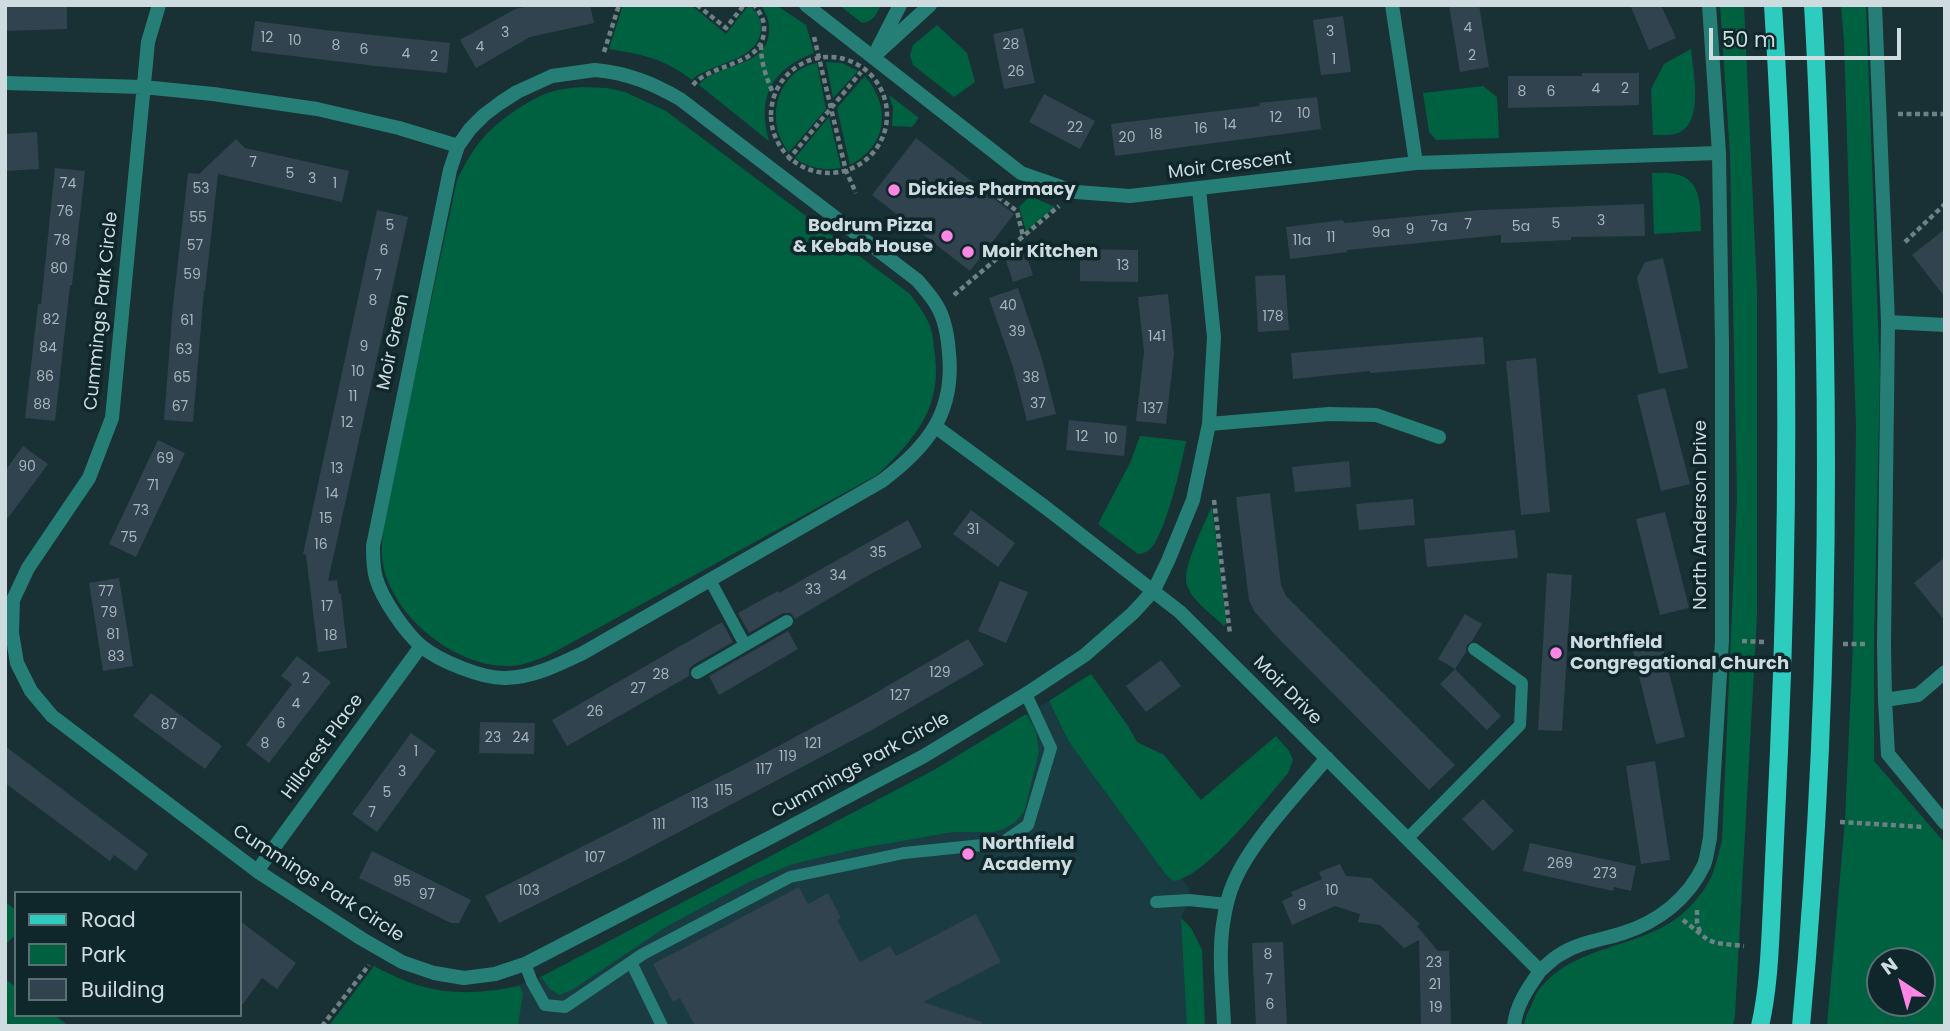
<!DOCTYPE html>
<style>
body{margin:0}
#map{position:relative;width:1950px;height:1031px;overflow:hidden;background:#193135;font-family:Poppins,sans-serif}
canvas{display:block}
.frame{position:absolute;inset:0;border:7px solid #cedcdf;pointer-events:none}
.legend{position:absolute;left:14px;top:891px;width:228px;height:126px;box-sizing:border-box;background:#0f272b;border:2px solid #5b6f73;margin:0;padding:9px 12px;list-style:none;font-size:21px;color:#cedcdf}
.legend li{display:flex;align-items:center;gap:14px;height:35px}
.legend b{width:35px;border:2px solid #5b6f73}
.north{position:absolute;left:1866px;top:947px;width:70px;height:70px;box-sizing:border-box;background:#0f272b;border:2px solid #5b6f73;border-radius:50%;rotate:324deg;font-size:19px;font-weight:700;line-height:28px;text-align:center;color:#cedcdf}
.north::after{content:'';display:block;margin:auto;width:24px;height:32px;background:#fc86e4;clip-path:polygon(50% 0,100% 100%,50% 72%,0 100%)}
.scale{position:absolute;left:1709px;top:28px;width:192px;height:32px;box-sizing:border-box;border:4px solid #cedcdf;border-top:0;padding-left:9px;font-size:21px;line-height:24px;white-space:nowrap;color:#cedcdf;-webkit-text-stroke:5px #0f272b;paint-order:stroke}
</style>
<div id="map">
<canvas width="1950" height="1031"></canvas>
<div class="frame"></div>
<ul class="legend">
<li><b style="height:9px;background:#2dccbf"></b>Road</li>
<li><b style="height:19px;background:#006140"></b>Park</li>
<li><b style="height:19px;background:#30434f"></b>Building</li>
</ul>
<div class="north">N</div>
<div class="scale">50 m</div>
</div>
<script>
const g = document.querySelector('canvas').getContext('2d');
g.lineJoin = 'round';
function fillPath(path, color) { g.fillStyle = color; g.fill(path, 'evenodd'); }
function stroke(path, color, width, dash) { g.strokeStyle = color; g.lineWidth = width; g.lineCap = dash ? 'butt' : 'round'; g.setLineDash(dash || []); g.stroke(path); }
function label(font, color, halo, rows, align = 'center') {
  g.font = font + ' Poppins,sans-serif'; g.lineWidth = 7; g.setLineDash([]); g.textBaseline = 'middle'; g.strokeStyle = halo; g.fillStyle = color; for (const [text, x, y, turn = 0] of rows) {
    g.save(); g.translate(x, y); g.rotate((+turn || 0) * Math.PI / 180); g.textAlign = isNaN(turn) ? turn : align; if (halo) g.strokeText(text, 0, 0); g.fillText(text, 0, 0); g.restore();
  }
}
const built = new Path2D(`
 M1049 701 1069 742 1189 888V900L1181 918 1191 928 1202 950 1205 1026H329L374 966 397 979 426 989 457 993 490 992 532 981 934 770Z`);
const green = new Path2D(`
 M623 5H691L726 34 749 5C756 11 762 19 761 29 759 62 711 62 692 80 665 59 642 54 609 49Z
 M761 5H776L806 25 814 53C771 70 757 96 769 141L699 85C717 62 768 69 769 31 770 22 766 13 761 5Z
 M839 5H881C876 15 874 21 862 23Z
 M1720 5H1744L1757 291V616L1735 1015 1733 1026H1524C1525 1018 1528 1012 1531 1006 1534 1000 1536 992 1541 987 1576 945 1635 949 1677 918 1691 908 1708 888 1713 872 1717 862 1719 851 1722 841L1737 497 1730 154Z
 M1841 5H1866L1880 376 1874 643V761L1945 843V1026H1827L1845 820 1853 644 1856 428 1844 41ZM1880 961H1922V1003H1880Z
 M937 25 967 53 975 82 954 97 913 65 910 55 913 45Z
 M1691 49C1693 72 1704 120 1680 132 1673 136 1661 135 1653 135L1651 89 1664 64Z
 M826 62 842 63 858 71 833 98Z
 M817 63 826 109 789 152C764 122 776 71 817 63Z
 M865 76C891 107 888 145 850 165L837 108Z
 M1483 86 1497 97 1499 138 1436 140 1429 132 1423 93Z
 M583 87 607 88 625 92 666 111 910 294C917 304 926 315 930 326 933 333 933 341 934 348 944 406 916 438 877 475L558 650C543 658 525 666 507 666 456 666 396 619 384 569 379 548 384 526 387 505L457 180C474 146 484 132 516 110 525 104 535 98 545 94 557 89 571 88 583 87Z
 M889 95 919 118 912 127 892 126 893 108Z
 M829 117 841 168C824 171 809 168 795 158Z
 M1652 173C1659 173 1668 172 1675 174 1703 179 1700 209 1701 231L1654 234Z
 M1030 196 1055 207 1026 231 1019 207Z
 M1140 436 1186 441C1182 462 1165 539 1148 551 1145 553 1141 553 1138 554L1098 524 1130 463Z
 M1212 506 1227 622 1224 626C1212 614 1192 601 1187 585 1181 569 1205 523 1212 506Z
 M1091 674 1128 726 1137 742 1164 755 1201 800 1276 736 1289 751 1293 760 1288 773C1265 800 1207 876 1174 881L1167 876 1069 742 1049 701Z
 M1026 714 1036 731 1039 752 1024 812 1015 822 1004 829 993 832H953L856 849 793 864 749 882 666 927 572 990 559 995 550 989 541 977 934 770Z
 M5 902 16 910V934L5 945Z
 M1181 918 1191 928 1202 950 1205 1026H1187Z
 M374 966C427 995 462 997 520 986L523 994 518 1024 329 1026Z
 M5 979 16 987V1015H54L69 1026H5Z`);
const building = new Path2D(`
 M5 5H67V29L5 31Z
 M533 5H590L594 23 530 37 476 68 460 40 515 9Z
 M1449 5H1479L1489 67 1460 72Z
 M1630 5H1661L1676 38 1649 50Z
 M1343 16 1351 72 1321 75 1313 20Z
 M255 21 325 30 450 43 447 73 376 66 251 51Z
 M1023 28 1035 83 1004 89 993 34Z
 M1582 73H1639V105L1508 108V76H1582Z
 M1044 94 1095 121 1080 149 1029 122Z
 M1317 97 1321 129 1115 156 1111 124 1260 106 1259 103Z
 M37 132 39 169 5 171V134Z
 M916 138 1014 214 970 271 872 195Z
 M236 139 245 148 349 171 342 202 218 174 205 291 204 290 193 422 164 420 173 305 188 173 199 174Z
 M55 168 85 171 72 285H70L55 421 25 418 38 304H41Z
 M1644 204 1645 236 1571 237V240L1501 243V235L1347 250V252L1290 259 1286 227 1343 220 1344 223 1481 210Z
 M377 210 408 217 328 581 337 580 339 594H341L347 648 318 652 306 555 303 554Z
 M1945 229V297L1912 255Z
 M1080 249 1138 250V282L1080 281Z
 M1026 254 1033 275 1013 282 1006 261Z
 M1663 258 1688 368 1659 374 1637 278 1645 262Z
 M1285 275 1289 330 1258 332 1255 276Z
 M1018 288 1042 359 1056 414 1027 421 1013 367 989 298Z
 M1168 294 1174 353 1166 424 1136 421 1144 352 1138 297Z
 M1483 337 1485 364 1370 373V371L1293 379 1291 353Z
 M1536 358 1550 512 1521 515 1506 361Z
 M1665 388 1690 484 1661 491 1637 395Z
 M1069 420 1127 426 1124 456 1066 450Z
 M158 440 185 453 136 557 109 544Z
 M23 446 48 464 5 522V471Z
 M1349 461 1351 487 1295 492 1292 467Z
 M1270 493 1281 585 1286 596 1455 765 1429 790 1278 638 1254 611 1249 600 1236 497Z
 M1413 499 1415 525 1359 530 1356 504Z
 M971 510 1015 543 998 567 953 534Z
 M1665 512 1689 608 1660 615 1636 519Z
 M908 520 922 547 867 576 795 619 791 613H783L749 633 738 613 778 591 779 593Z
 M1515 530 1518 558 1427 567 1424 539Z
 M1945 557V621L1914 583Z
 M1547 573 1572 575 1562 731 1538 730Z
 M119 578 133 666 103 671 89 583Z
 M1000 581 1028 592 1006 643 978 631Z
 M1465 614 1482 624 1472 641 1467 645 1466 652 1455 669 1438 659Z
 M722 622 733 642 693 665 689 669V676L567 746 552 720Z
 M788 631 798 649 719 695 709 676Z
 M968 639 984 665 872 730 630 858 499 923 485 896 745 764 860 702Z
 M1661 640 1685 737 1656 744 1632 648Z
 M297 656 331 682 269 763 246 745 292 684 281 676Z
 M1161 660 1181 686 1146 712 1126 686Z
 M1455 669 1501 716 1487 730 1440 684Z
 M151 693 222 746 205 769 133 716Z
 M480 722 535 723 534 754 479 753Z
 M411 733 436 751 377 832 352 814Z
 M5 746 148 854 136 871 114 855 110 861 5 783Z
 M1655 761 1670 860 1641 864 1626 766Z
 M1483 799 1514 831 1493 851 1462 819Z
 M1530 843 1636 866 1631 891 1614 887 1613 891 1523 871Z
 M372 851 471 900 459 923H451L359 878Z
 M1340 864 1346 876 1371 878 1420 924 1417 926 1438 951H1449L1451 1026H1421L1419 940 1404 948 1380 925 1358 922 1360 914 1335 906 1292 925 1282 901 1293 896 1291 892 1322 879 1319 872Z
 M799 887 808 904 828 893 841 918 837 920 860 962 890 946 896 956 976 914 1001 962 923 1002 982 1022 981 1026H695L680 998 673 1002 653 964Z
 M240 921 296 963 277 989 262 978 240 1008Z
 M1283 942 1287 1026H1256L1252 943Z`);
const path = new Path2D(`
 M697 5 726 28 744 5
 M814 37 846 171 856 193
 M761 45C761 63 766 77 773 93
 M604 52 619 5
 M771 115a58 58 0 1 1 116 0a58 58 0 1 1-116 0Z
 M693 85C712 62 763 67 764 30 765 20 760 13 754 5
 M1898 114H1945
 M788 160 861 72
 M991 192 1017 211 1023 236
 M1905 242 1945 204
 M954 295 1059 206
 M1214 500 1230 634
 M1742 641 1764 642
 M1843 644H1866
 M1840 822 1923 827
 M1697 910V922L1700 932
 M1683 920 1708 940 1716 943 1744 946
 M322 1026 369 965`);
const service = new Path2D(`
 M710 580 745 645
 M697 673 787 621
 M1407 839 1520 725 1522 683 1474 649
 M1156 902 1189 900 1227 904
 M631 962 662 1026
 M525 964 532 982 545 1005 565 1007 643 954 790 877 904 853 1002 843 1028 825 1051 748 1026 694`);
const minor = new Path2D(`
 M159 5 148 42 112 418 89 478 28 568 13 600 12 633 17 663 31 691 52 716 257 871 362 939 402 962 434 973 464 978 495 974 525 964 771 837 924 756 1026 694 1085 655 1133 613 1154 590 1168 561 1193 500 1209 424 1214 337 1199 189
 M806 5 1021 173 1076 192 1130 196 1416 163 1719 153
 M1392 5 1416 163
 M1875 5 1888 322 1884 644 1885 700 1888 754 1945 823
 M878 48 900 5
 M873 57 930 5
 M595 70C628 73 652 83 680 99L917 280C924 288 932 297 937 306 945 319 948 339 949 353 955 413 927 447 882 481L583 653C558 665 534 677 506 678 483 679 439 661 421 646 405 632 382 599 376 578 373 568 373 557 373 546L450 170 458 146 470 129 484 115 500 103 517 92 552 76Z
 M5 83 143 87 213 94 317 109 399 128 458 146
 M1888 322 1945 325
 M1209 424 1329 414 1376 415 1439 437
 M936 427 1045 507 1180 612 1540 971C1528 988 1516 1005 1514 1026
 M1885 700 1918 695 1945 672
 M257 871 421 646
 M1540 971C1547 965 1553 958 1561 954 1580 942 1602 940 1623 933 1658 922 1688 899 1704 865 1707 857 1708 847 1710 838L1722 640V345L1719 153 1709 5
 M1224 1026C1223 993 1218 957 1223 924 1225 910 1228 895 1234 882 1251 841 1298 793 1327 758`);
const primary = new Path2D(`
 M1760 1026C1769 987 1770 944 1772 905 1774 854 1777 802 1779 751 1790 503 1789 253 1773 5
 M1801 1026C1827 750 1831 472 1821 196 1819 132 1817 69 1813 5`);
const markers = [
 [894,190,7,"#fc86e4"],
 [947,236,7,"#fc86e4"],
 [968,252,7,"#fc86e4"],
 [1556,653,7,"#fc86e4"],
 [968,854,7,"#fc86e4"]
];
const numberNames = [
 ["4",1468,28],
 ["3",1330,32],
 ["3",505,33],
 ["12",267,38],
 ["10",295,41],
 ["28",1011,45],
 ["8",336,46],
 ["4",480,47],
 ["6",364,50],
 ["4",406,54],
 ["2",1472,56],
 ["2",434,57],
 ["1",1334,60],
 ["26",1016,72],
 ["4",1596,89],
 ["2",1625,89],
 ["8",1522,92],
 ["6",1551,92],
 ["10",1304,114],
 ["12",1276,118],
 ["14",1230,125],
 ["22",1075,128],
 ["16",1201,129],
 ["18",1156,135],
 ["20",1127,138],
 ["7",253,163],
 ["5",290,174],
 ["3",312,179],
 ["74",68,184],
 ["1",335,184],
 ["53",201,189],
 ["76",65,212],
 ["55",198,218],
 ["3",1601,221],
 ["5",1556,224],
 ["7",1468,225],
 ["5",390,226],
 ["7a",1439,227],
 ["5a",1521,227],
 ["9",1410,230],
 ["9a",1381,233],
 ["11",1331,238],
 ["78",62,241],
 ["11a",1302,241],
 ["57",195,246],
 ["6",384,251],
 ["13",1123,266],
 ["80",59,269],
 ["59",192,275],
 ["7",378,276],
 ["8",373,301],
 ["40",1008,306],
 ["178",1273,317],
 ["82",51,320],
 ["61",187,321],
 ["39",1017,332],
 ["141",1157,337],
 ["9",364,347],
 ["84",48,348],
 ["63",184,350],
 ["10",358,372],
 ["86",45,377],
 ["65",182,378],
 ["38",1031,378],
 ["11",353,397],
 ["37",1038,404],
 ["88",42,405],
 ["67",180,407],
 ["137",1153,409],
 ["12",347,423],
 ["12",1082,437],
 ["10",1111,439],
 ["69",165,459],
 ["90",27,467],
 ["13",337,469],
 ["71",153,486],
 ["14",332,494],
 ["73",141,511],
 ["15",326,519],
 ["31",973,530],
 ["75",129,538],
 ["16",321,545],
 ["35",878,553],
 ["34",838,576],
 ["33",813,590],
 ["77",106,592],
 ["17",327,607],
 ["79",109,613],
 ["81",113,635],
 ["18",331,636],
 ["83",116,657],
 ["129",940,673],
 ["28",661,675],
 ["2",306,679],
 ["27",638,689],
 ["127",900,696],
 ["4",296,704],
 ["26",595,712],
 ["6",281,724],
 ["87",169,725],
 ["23",493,738],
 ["24",521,738],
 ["8",265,744],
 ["121",813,744],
 ["1",416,752],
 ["119",788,757],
 ["117",764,770],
 ["3",402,772],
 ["115",724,791],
 ["5",387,793],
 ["113",700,804],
 ["7",372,813],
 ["111",659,825],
 ["107",595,858],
 ["269",1560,864],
 ["273",1605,874],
 ["95",402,882],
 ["103",529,891],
 ["10",1332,891],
 ["97",427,895],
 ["9",1302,906],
 ["8",1268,955],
 ["23",1434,963],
 ["7",1269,980],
 ["21",1435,985],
 ["6",1270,1005],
 ["19",1436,1008]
];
const streetNames = [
 ["Moir Crescent",1230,166,-7],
 ["Cummings Park Circle",102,311,-84],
 ["Moir Green",394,342,-78],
 ["North Anderson Drive",1701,515,-90],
 ["Moir Drive",1287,691,45],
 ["Hillcrest Place",323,747,-54],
 ["Cummings Park Circle",861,766,-29],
 ["Cummings Park Circle",318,884,33]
];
const poiNames = [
 ["Dickies Pharmacy",908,190],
 ["Bodrum Pizza",933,226,"right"],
 ["& Kebab House",933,247,"right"],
 ["Moir Kitchen",982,252],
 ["Northfield",1570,643],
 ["Congregational Church",1570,664],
 ["Northfield",982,844],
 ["Academy",982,865]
];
fillPath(built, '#193b41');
fillPath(green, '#006140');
fillPath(building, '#30434f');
stroke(path, '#6e8185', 4.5, [5, 3.5]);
stroke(service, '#267f77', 12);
stroke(minor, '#267f77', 14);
stroke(primary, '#2dccbf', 18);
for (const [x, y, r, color] of markers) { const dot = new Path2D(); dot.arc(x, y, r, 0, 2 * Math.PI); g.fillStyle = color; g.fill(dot); stroke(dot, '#0f272b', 2.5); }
label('14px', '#a6b6bb', null, numberNames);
label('18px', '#cedcdf', '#0f272b', streetNames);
label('bold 18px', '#cedcdf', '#0f272b', poiNames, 'left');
</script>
